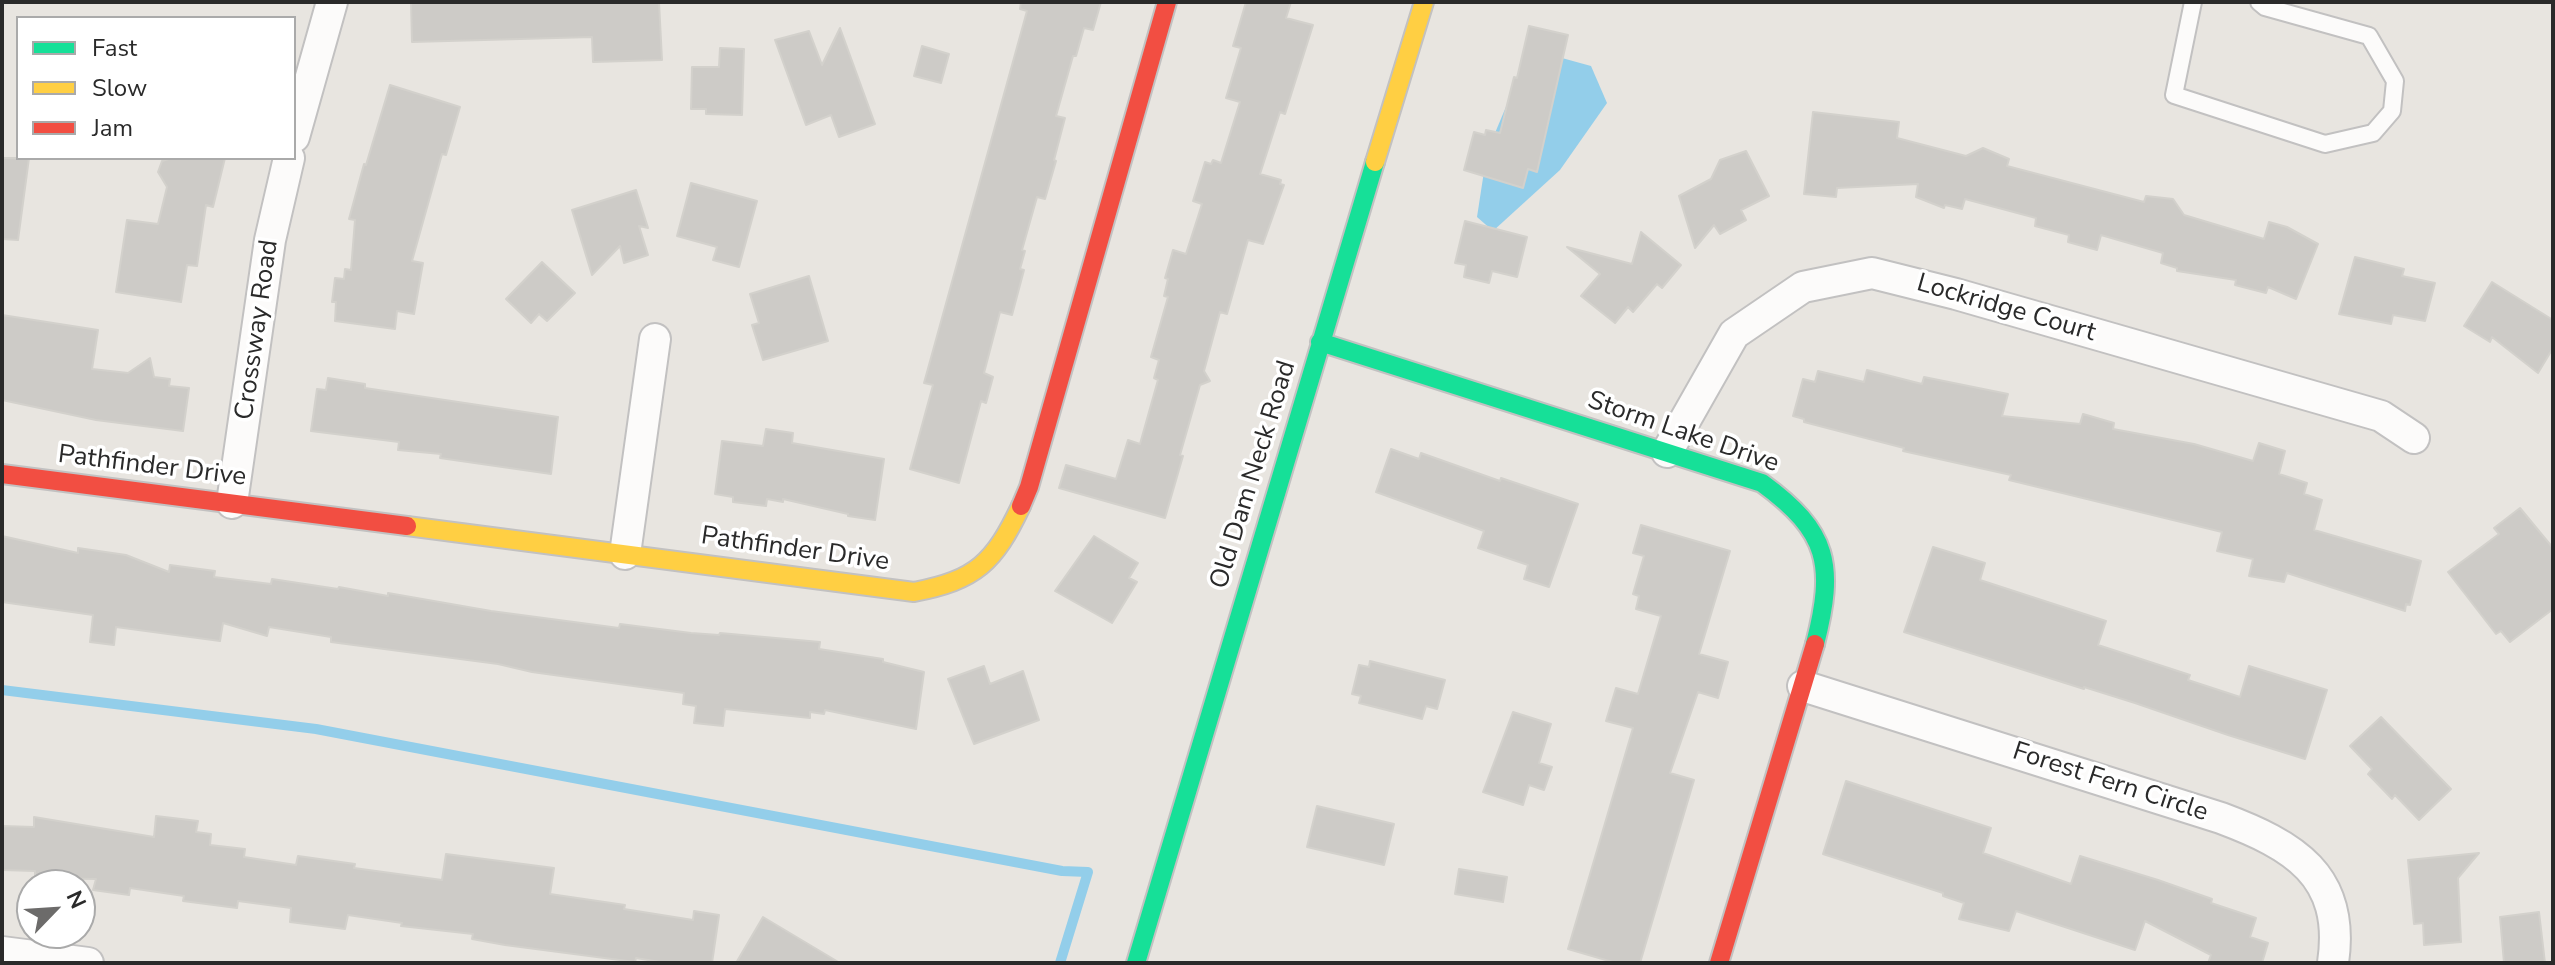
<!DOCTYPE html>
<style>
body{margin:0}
#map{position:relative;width:2555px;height:965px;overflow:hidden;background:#e8e5e0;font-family:"Nunito Sans",sans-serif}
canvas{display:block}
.frame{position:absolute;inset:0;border:4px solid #2a2a2a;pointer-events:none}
.legend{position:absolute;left:16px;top:16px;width:280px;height:144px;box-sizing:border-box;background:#fff;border:2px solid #aaa;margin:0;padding:10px 14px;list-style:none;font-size:24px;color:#2a2a2a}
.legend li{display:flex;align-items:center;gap:16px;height:40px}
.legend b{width:40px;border:2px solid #aaa}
.north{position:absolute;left:16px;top:869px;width:80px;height:80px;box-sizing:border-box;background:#fff;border:2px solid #aaa;border-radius:50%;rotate:65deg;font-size:22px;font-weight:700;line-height:32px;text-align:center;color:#2a2a2a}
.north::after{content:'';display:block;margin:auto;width:28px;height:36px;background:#6c6b6a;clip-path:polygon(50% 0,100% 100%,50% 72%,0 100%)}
</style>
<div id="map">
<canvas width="2555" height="965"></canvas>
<div class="frame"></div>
<ul class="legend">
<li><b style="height:10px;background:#16e098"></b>Fast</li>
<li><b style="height:10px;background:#ffcf43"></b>Slow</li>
<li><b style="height:10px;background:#f24e42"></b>Jam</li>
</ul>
<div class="north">N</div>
</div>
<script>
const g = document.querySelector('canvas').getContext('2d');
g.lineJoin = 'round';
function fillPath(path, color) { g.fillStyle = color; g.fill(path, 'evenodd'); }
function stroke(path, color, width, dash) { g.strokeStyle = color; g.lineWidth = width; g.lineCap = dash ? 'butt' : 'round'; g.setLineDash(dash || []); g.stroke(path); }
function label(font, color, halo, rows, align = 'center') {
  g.font = font + ' "Nunito Sans",sans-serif'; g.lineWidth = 7; g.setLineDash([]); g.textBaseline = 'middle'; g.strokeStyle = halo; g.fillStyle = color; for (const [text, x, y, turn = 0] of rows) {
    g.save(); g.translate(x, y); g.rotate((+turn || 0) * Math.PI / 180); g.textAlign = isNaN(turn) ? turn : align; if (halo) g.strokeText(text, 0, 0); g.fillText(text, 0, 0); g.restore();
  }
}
const water = new Path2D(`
 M1551 55 1591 66 1607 103 1560 170 1493 231 1477 217 1487 152 1524 64Z`);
const stream = new Path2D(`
 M2 690 316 729 1062 871 1088 872 1060 963`);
const building = new Path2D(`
 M411 2H659L662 60 593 62 592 37 412 42Z
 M1021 2H1101L1093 30 1084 28 1076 56H1073L1056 116 1065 118 1054 160 1056 161 1045 199 1037 197 1022 250 1025 251 1020 269 1024 270 1012 315 1000 312 984 373 993 377 986 403 981 401 959 483 910 469 933 385 924 383 1027 11 1020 9Z
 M1246 2H1291L1286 18 1313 25 1285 114 1280 112 1260 174 1281 180 1280 184 1284 185 1263 244 1248 240 1227 314 1220 312 1204 371 1210 381 1200 385 1180 455 1183 456 1165 518 1059 488 1066 465 1116 479 1128 440 1140 444 1158 380 1154 378 1159 360 1151 357 1168 297 1164 296 1168 279 1165 278 1173 250 1186 254 1202 204 1193 201 1205 162 1211 164 1213 160 1221 163 1240 102 1226 98 1241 48 1233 46Z
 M1529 26 1568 35 1537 172 1528 169 1523 188 1464 170 1474 132 1485 135 1486 130 1500 133 1514 77 1517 78Z
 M840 28 875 124 839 137 831 115 806 125 775 40 809 31 822 65Z
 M922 46 949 54 941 83 914 76Z
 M720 48 744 49 742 115 706 114V109H691L692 67H719Z
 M390 85 460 107 446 155 442 154 412 261 423 263 414 314 397 311 395 329 335 321 336 302H332L335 278 344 279 345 269 351 270 355 220 349 219 364 164 366 165Z
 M1813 112 1899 122 1897 138 1966 156 1983 148 2009 159 2007 166 2144 202 2146 196 2173 199 2184 215 2264 239 2269 222 2287 227 2318 244 2296 299 2268 287 2266 293 2235 285 2236 280 2177 271V268L2161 263 2163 253 2101 235 2097 250 2068 242 2069 235 2035 226 2036 218 1965 199 1962 209 1945 205 1944 208 1916 197 1918 184 1837 188 1836 197 1804 194Z
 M1746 151 1769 196 1741 210 1746 220 1720 234 1714 225 1695 248 1679 196 1711 179 1720 160Z
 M2 158H29L18 240 2 239Z
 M172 158H225L213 207 206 205 197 266 187 265 181 302 116 292 127 220 158 224 167 187 158 172 162 161Z
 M691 183 757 201 739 267 713 260 717 247 677 236Z
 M636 190 648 228 639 226 648 255 624 263 620 246 592 275 572 210Z
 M1465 221 1527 237 1517 277 1492 271 1489 283 1464 277 1466 265 1455 263Z
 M1641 232 1681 265 1662 288 1657 284 1633 312 1628 307 1615 323 1581 296 1600 274 1567 247 1632 264Z
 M2355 257 2404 269 2402 276 2435 283 2425 321 2393 315 2391 324 2339 314Z
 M542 262 575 293 547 321 539 314 531 323 506 299Z
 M809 276 828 341 763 360 752 325 759 323 750 294Z
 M2492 282 2553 320V348L2538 373 2492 337 2490 342 2464 326Z
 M2 315 98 330 92 369 128 373 150 358 154 377 170 379 169 386 189 388 183 431 96 420 2 400Z
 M1867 370 1922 384 1924 377 2008 394 2002 416 2080 424 2083 414 2114 423 2113 429 2194 444 2253 461 2259 443 2285 451 2279 474 2307 483 2304 494 2322 500 2314 530 2421 561 2410 605 2406 604 2405 611 2287 573 2284 582 2249 576 2253 559 2217 551 2222 532 2009 480 2011 475 1903 451 1904 448 1804 422V419L1793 416 1803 379 1815 382 1818 371 1864 382Z
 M328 378 365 384V388L558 417 551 474 440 458 441 454 398 450 399 442 311 431 317 389 326 390Z
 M766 429 793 433 792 443 884 459 875 520 848 516V514L783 499V502L767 499 766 506 733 502V497L715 494 722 441 763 446Z
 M1391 449 1419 459 1421 453 1500 481 1501 478 1578 504 1549 587 1524 579 1528 565 1478 548 1484 531 1376 492Z
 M2520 508 2553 548V609L2510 642 2501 631 2496 634 2448 572 2499 534 2494 528Z
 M1641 525 1730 551 1699 654 1728 662 1718 698 1698 692 1670 773 1694 780 1640 963H1616L1568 949 1633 728 1606 721 1616 688 1638 694 1661 616 1636 609 1639 596 1633 594 1644 556 1633 553Z
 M2 536 78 553V548L126 555 169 572 170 565 215 571 214 577 271 584 272 579 338 589 339 587 388 596V593L491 611 619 628 620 624 691 633 719 635 720 633 820 642 819 649 883 659V662L924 672 916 729 825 710 824 714 810 712V718L725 709 723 726 694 723 696 706 683 704 684 693 532 672 498 664 331 642V637L269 627 267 636 223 623 220 641 116 627 114 645 90 642 93 615 2 602Z
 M1094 536 1138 563 1129 578 1137 582 1112 623 1055 591Z
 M1933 547 1985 563 1980 580 2106 621 2098 645 2190 675 2188 680 2240 697 2249 666 2327 690 2305 759 2228 735 2135 703 2084 687V689L1904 632Z
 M1370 661 1445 680 1437 709 1426 706 1422 719 1359 703 1361 696 1352 694 1359 665 1369 667Z
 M984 666 990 684 1023 671 1039 720 974 744 948 679Z
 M1513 712 1551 724 1539 763 1552 767 1544 790 1529 785 1523 805 1483 792Z
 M2381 717 2451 789 2419 820 2395 795 2392 799 2368 774 2372 769 2350 746Z
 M1846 781 1991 828 1983 853 2071 884 2080 856 2158 880 2212 899 2211 903 2256 918 2250 937 2268 943 2262 963H2208L2211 955 2145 921 2135 950 2016 911 2009 931 1959 919 1964 903 1943 896V893L1823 854Z
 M1317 806 1394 824 1384 865 1307 847Z
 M156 816 198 821 196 832 211 834 210 845 245 849 244 857 296 865 298 856 355 864 354 868 442 880 446 854 554 868 550 894 625 905 624 909 693 920 694 911 719 915 712 963H666L636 958 635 962 505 945 472 939 473 934 401 926 402 923 348 915 345 929 290 922 291 908 238 901 237 908 183 901 184 896 130 888 129 895 93 890 96 879 35 878V871L2 870V826L34 827V817L154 837Z
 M2479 853 2458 878 2461 942 2424 945 2423 923 2414 924 2408 860Z
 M1459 869 1507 877 1503 902 1455 894Z
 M2539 912 2545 963H2504L2500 917Z
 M763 917 840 963H736Z`);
const lane = new Path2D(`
 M2193 2 2174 95 2325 144 2373 133 2392 111 2395 81 2369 36 2265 7 2259 2`);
const street = new Path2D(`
 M294 137 332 2
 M1667 452 1734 334 1803 287 1872 273 1956 294 2381 416 2414 438
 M232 503 270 240 289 158
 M625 554 655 339
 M1803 686 2221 818C2293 845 2346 875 2333 963
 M2 952 88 963`);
const fast = new Path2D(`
 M1320 342 1762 483C1829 532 1835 565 1815 644
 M1136 963 1375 162`);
const slow = new Path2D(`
 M1375 162 1424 2
 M407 526 914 592C976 580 994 563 1021 506`);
const jam = new Path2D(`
 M2 474 407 526
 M1021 506 1029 487 1167 2
 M1719 963 1815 644`);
const streetNames = [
 ["Lockridge Court",2006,309,16],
 ["Crossway Road",258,330,-82],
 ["Storm Lake Drive",1683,433,19],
 ["Pathfinder Drive",152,467,7],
 ["Old Dam Neck Road",1254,475,-73],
 ["Pathfinder Drive",795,550,8],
 ["Forest Fern Circle",2110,783,18]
];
fillPath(water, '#93ceea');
stroke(stream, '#93ceea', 10);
fillPath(building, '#cdcbc7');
stroke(building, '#d3d1cc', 2);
stroke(lane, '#c2c1c1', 20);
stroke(street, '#c2c1c1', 34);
stroke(fast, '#c2c1c1', 22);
stroke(slow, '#c2c1c1', 22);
stroke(jam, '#c2c1c1', 22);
stroke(lane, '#fcfbfa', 16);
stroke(street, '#fcfbfa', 30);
stroke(fast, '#16e098', 18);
stroke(slow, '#ffcf43', 18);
stroke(jam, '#f24e42', 18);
label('26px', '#2a2a2a', '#fff', streetNames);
</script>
